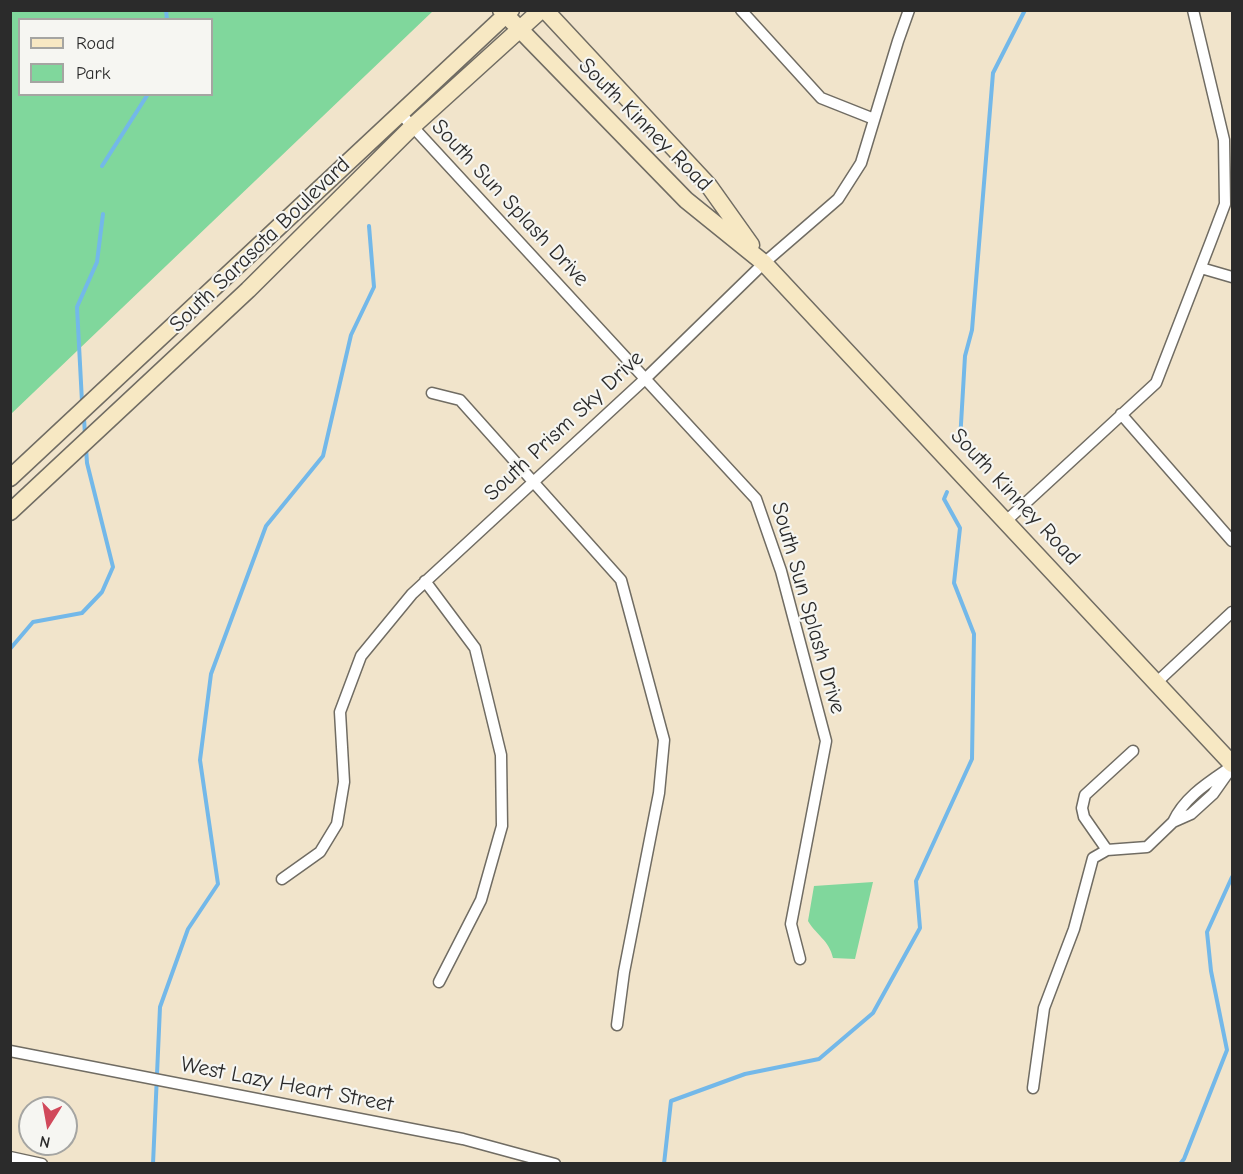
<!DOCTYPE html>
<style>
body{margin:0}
#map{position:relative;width:1243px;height:1174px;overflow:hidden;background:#f1e4cb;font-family:"Comic Neue",sans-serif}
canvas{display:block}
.frame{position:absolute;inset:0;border:12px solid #2b2b2b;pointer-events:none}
.legend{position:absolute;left:18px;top:18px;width:195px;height:78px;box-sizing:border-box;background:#f6f6f2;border:2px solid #a5a5a2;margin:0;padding:8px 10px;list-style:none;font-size:18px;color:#2b2b2b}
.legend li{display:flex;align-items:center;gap:12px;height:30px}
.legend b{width:30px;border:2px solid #a5a5a2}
.north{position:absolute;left:18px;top:1096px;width:60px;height:60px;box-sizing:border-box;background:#f6f6f2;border:2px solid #a5a5a2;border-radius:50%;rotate:191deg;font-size:16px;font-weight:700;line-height:24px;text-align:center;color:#2b2b2b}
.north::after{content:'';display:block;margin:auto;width:21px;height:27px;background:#d1495b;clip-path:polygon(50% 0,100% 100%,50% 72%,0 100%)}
</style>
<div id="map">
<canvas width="1243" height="1174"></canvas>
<div class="frame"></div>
<ul class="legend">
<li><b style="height:8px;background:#f7e8c3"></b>Road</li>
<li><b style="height:16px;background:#80d79c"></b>Park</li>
</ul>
<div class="north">N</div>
</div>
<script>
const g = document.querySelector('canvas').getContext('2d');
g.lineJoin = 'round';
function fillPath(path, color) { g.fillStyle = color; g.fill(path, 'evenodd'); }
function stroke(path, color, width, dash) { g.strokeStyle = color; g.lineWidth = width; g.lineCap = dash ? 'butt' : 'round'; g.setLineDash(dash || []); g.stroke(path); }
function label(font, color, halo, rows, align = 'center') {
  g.font = font + ' "Comic Neue",sans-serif'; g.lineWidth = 4.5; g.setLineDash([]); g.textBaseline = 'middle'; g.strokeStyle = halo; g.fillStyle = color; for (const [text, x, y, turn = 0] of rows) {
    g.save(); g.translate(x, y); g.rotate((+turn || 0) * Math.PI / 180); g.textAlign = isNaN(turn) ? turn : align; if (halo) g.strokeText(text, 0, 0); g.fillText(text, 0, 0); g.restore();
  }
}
const green = new Path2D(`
 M11 10H433V11L11 414ZM20 20H212V94H20Z
 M873 882 855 959 833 958C829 940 817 936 808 921L814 886Z`);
const stream = new Path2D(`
 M166 10 167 20
 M102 166 148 94
 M82 402 77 307 97 262 103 214
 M84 418 85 435
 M960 441 965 356 972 330 993 73 1025 10
 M10 649 33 622 82 613 102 592 113 567 87 463 86 448
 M153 1164 160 1007 188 929 218 884 200 760 211 674 266 526 323 456 351 335 374 287 369 226
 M664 1164 671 1101 745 1074 819 1059 873 1013 920 928 916 881 972 759 974 634 954 583 960 528 944 499 947 492
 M1180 1164 1184 1159 1227 1050 1211 971 1207 932 1232 877`);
const street = new Path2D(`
 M741 10 821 98 874 119
 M401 114 756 499 781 571 826 741 791 924 800 959
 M1201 268 1232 277
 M432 393 460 400 621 580 664 740 659 793 624 972 617 1025
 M1121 414 1232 541
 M1006 521 1156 383 1211 241 1225 204 1224 140 1193 10
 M425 581 475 648 501 755 502 826 481 900 439 982
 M1157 682 1232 612
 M1173 822C1184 798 1206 784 1228 769
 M1107 850 1084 817 1082 808 1085 795 1133 751
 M282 879 320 852 337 824 344 782 340 712 361 656 412 594 645 379 764 263 838 199 861 163 898 41 909 10
 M10 1051 463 1139 555 1164
 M1033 1088 1044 1008 1074 929 1093 858 1107 850 1147 847 1173 822 1191 814 1213 794 1232 767
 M10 1157 42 1164`);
const secondary = new Path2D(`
 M501 10 686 200 764 263 1232 764
 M545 10 709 186 751 245
 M10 478 511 10
 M10 512 248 290 413 126 541 10`);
const streetNames = [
 ["South Kinney Road",645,125,45],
 ["South Sun Splash Drive",510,203,47],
 ["South Sarasota Boulevard",260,245,-44],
 ["South Prism Sky Drive",564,426,-43],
 ["South Kinney Road",1015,497,47],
 ["South Sun Splash Drive",808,608,74],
 ["West Lazy Heart Street",287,1085,11]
];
fillPath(green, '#80d79c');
stroke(stream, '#73b8e9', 4);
stroke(street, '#706c63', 13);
stroke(secondary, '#706c63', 19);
stroke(street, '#fff', 10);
stroke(secondary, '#f7e8c3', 16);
label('22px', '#2b2b2b', '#f6f6f2', streetNames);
</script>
